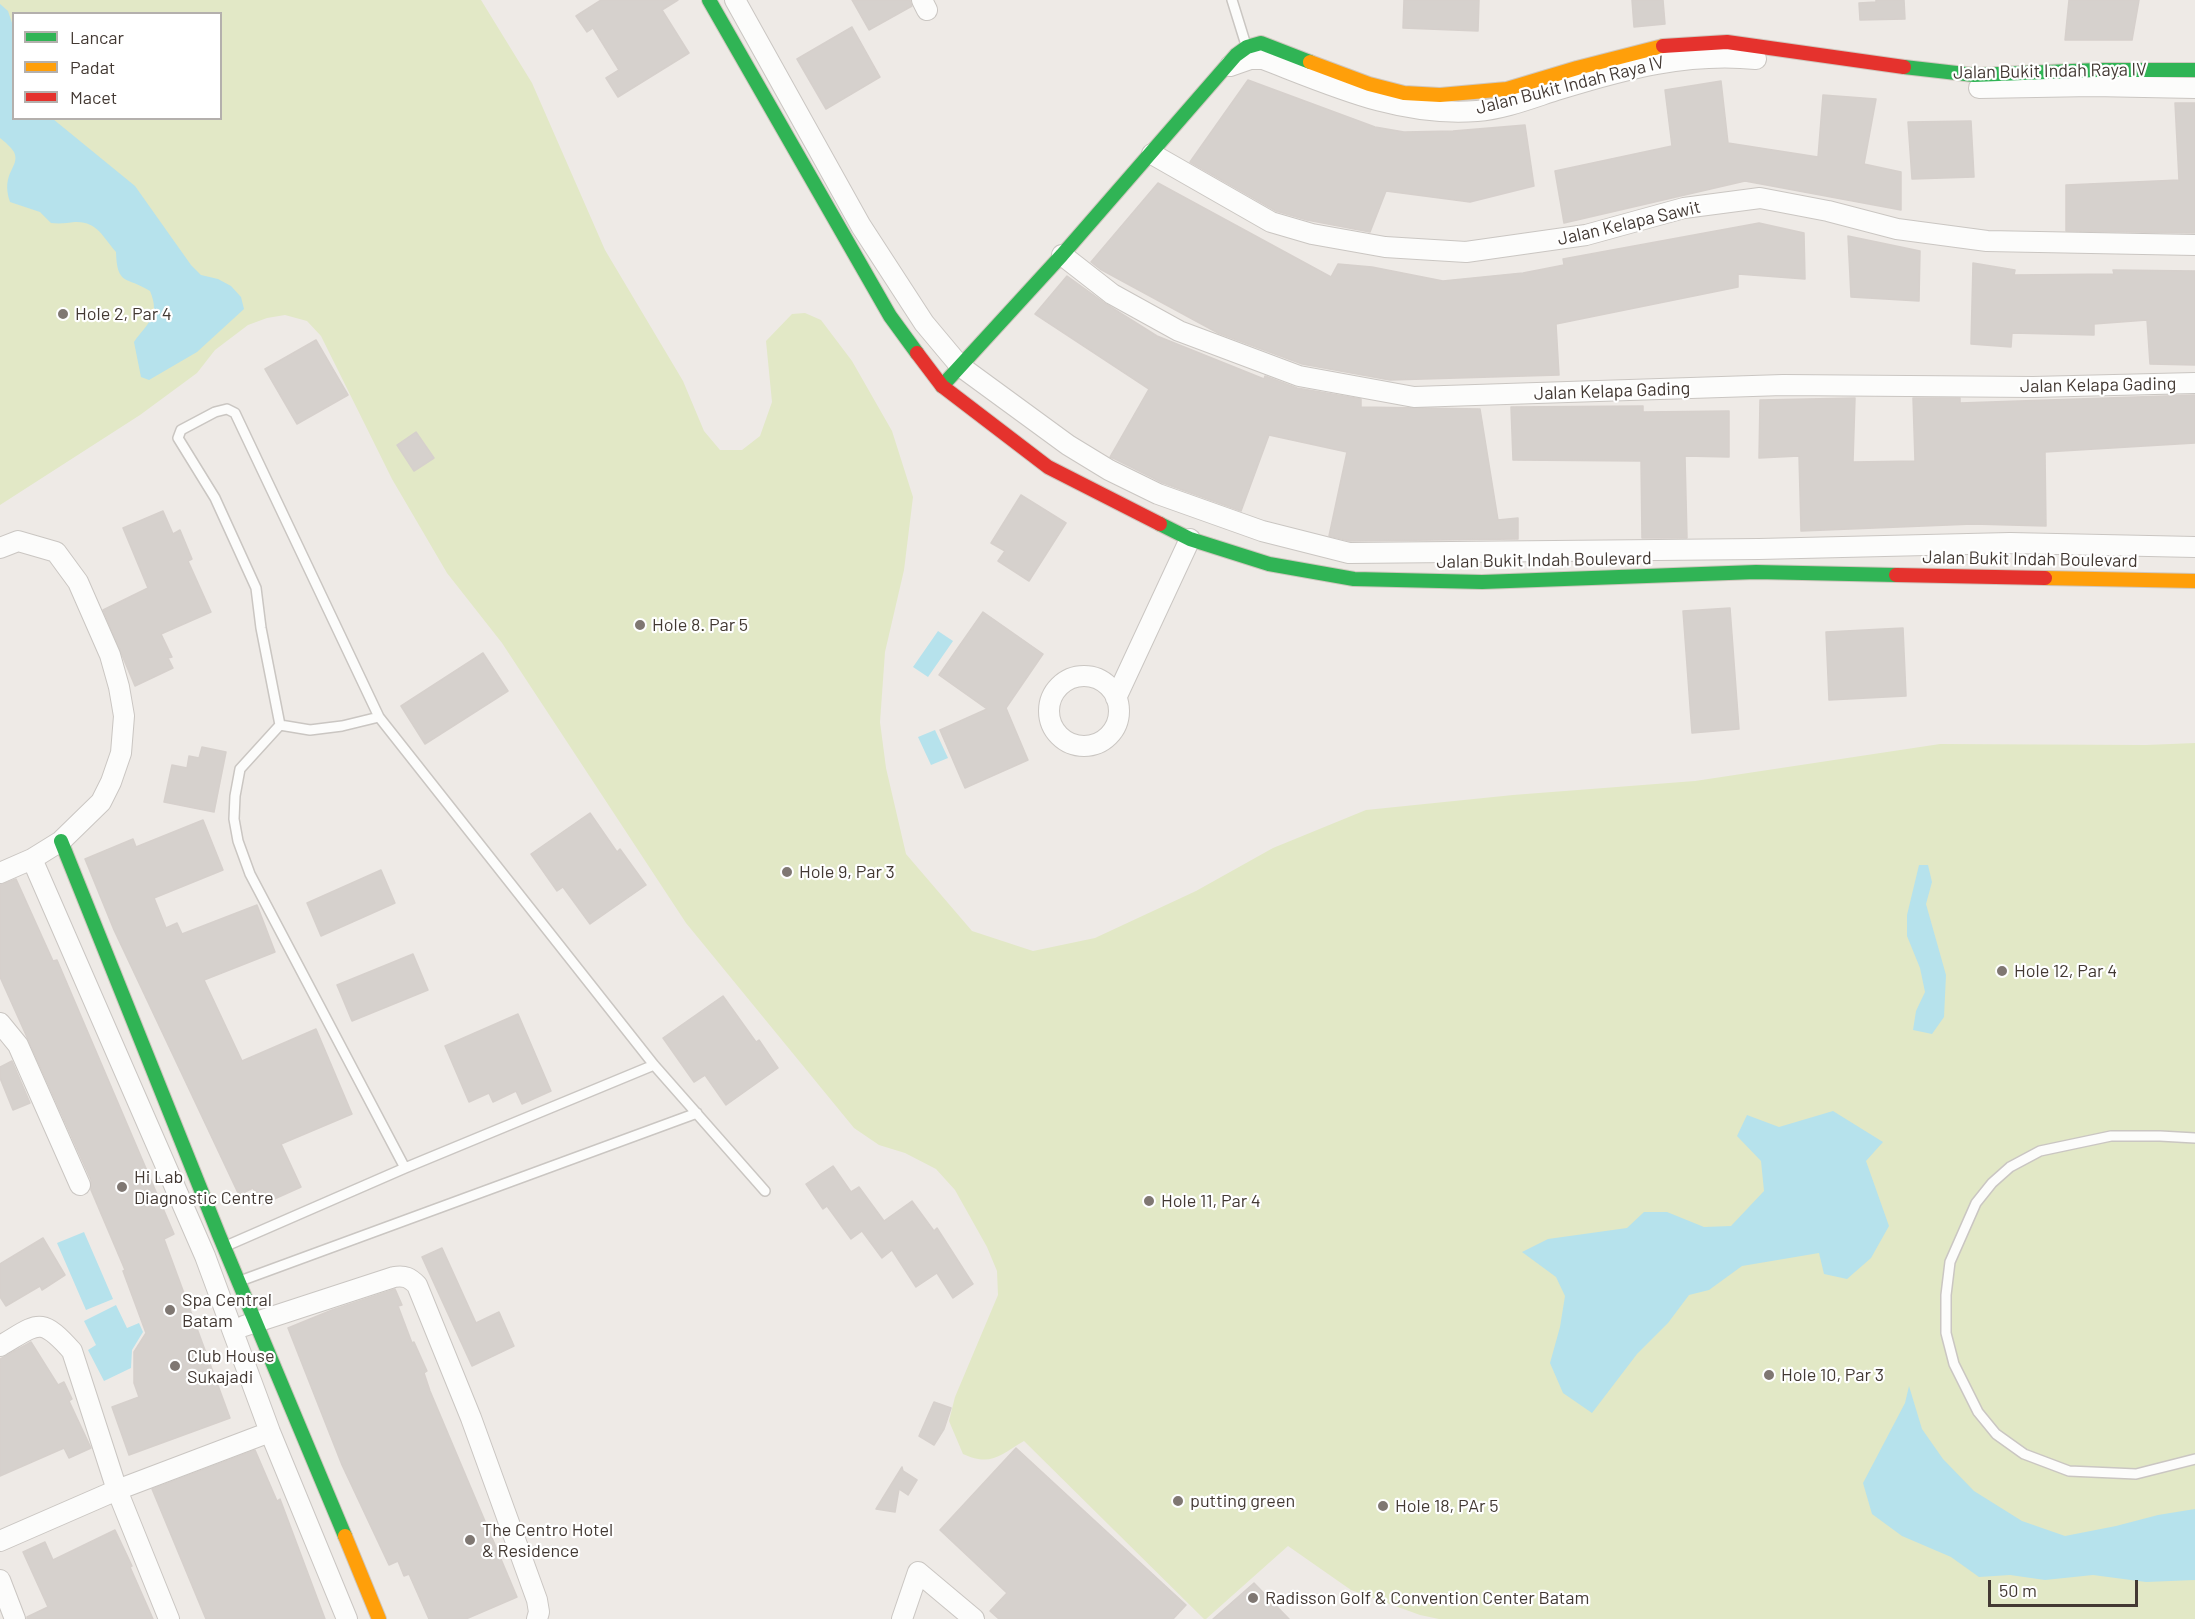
<!DOCTYPE html>
<style>
body{margin:0}
#map{position:relative;width:2195px;height:1619px;overflow:hidden;background:#eeeae6;font-family:Barlow,sans-serif}
canvas{display:block}
.legend{position:absolute;left:12px;top:12px;width:210px;height:108px;box-sizing:border-box;background:#fff;border:2px solid #b4b0ad;margin:0;padding:8px 10px;list-style:none;font-size:18px;color:#433933}
.legend li{display:flex;align-items:center;gap:12px;height:30px}
.legend b{width:30px;border:2px solid #b4b0ad}
.scale{position:absolute;left:1988px;top:1580px;width:150px;height:27px;box-sizing:border-box;border:3px solid #433933;border-top:0;padding-left:8px;font-size:18px;line-height:21px;white-space:nowrap;color:#433933;-webkit-text-stroke:4px #fff;paint-order:stroke}
</style>
<div id="map">
<canvas width="2195" height="1619"></canvas>
<ul class="legend">
<li><b style="height:8px;background:#30b455"></b>Lancar</li>
<li><b style="height:8px;background:#ff9f0a"></b>Padat</li>
<li><b style="height:8px;background:#e5322d"></b>Macet</li>
</ul>
<div class="scale">50 m</div>
</div>
<script>
const g = document.querySelector('canvas').getContext('2d');
g.lineJoin = 'round';
function fillPath(path, color) { g.fillStyle = color; g.fill(path, 'evenodd'); }
function stroke(path, color, width, dash) { g.strokeStyle = color; g.lineWidth = width; g.lineCap = dash ? 'butt' : 'round'; g.setLineDash(dash || []); g.stroke(path); }
function label(font, color, halo, rows, align = 'center') {
  g.font = font + ' Barlow,sans-serif'; g.lineWidth = 4.5; g.setLineDash([]); g.textBaseline = 'middle'; g.strokeStyle = halo; g.fillStyle = color; for (const [text, x, y, turn = 0] of rows) {
    g.save(); g.translate(x, y); g.rotate((+turn || 0) * Math.PI / 180); g.textAlign = isNaN(turn) ? turn : align; if (halo) g.strokeText(text, 0, 0); g.fillText(text, 0, 0); g.restore();
  }
}
const green = new Path2D(`
 M0 0H481L532 83 605 250 683 381 704 431 720 450H742L760 436 772 402 766 341 792 314 805 313 821 320 852 361 892 431 913 497 904 570 885 652 880 722 886 768 906 854 972 931 1033 951 1095 938 1196 891 1273 848 1366 810 1513 795 1695 781 1940 744 2146 745 2195 743V1619H1439L1420 1615 1351 1590 1288 1546 1206 1619H1204L1024 1441C1000 1455 991 1467 963 1454L949 1421 955 1397 998 1295 997 1271 987 1247 955 1190 936 1169 905 1153 879 1145 854 1128 686 923 502 643 447 573 392 479 321 336 307 321 285 315 267 318 248 325 215 350 197 373 140 415 0 505ZM14 14H220V118H14Z`);
const water = new Path2D(`
 M0 4 8 11 13 26 14 118 53 119 135 186 191 265 201 275 218 279 231 286 241 297 244 309 197 352 149 380 141 377 134 342C147 323 161 317 150 291 126 276 117 286 116 252 103 237 97 221 75 222 67 223 60 224 51 223L40 212 10 202C0 172 21 167 14 152 11 147 5 142 0 138Z
 M938 631 953 641 928 677 913 667Z
 M935 730 948 758 931 765 918 737Z
 M1919 865H1928L1932 882 1926 904 1946 975 1944 1017 1932 1034 1913 1030 1916 1011 1925 992 1920 968 1907 936V915Z
 M1833 1111 1883 1142 1866 1161 1889 1226 1871 1258 1847 1279 1824 1274 1819 1253 1742 1266 1709 1290 1689 1295 1668 1323 1637 1354 1592 1413 1563 1393 1550 1363 1560 1327 1565 1296 1556 1277 1522 1252 1548 1239 1627 1228 1644 1212H1667L1704 1227 1731 1226 1764 1191 1761 1161 1737 1136 1747 1115 1779 1127Z
 M84 1232 113 1299 86 1310 57 1243Z
 M116 1305 127 1328 139 1323 143 1332 132 1350 131 1368 104 1381 88 1350 96 1345 84 1321Z
 M1909 1386 1922 1429 1943 1459 1974 1491 2022 1521 2065 1536 2116 1526 2158 1515 2195 1509V1580L2146 1582 2093 1575 2045 1580 2010 1575 1979 1577 1951 1557 1902 1536 1872 1514 1863 1483 1905 1403Z`);
const building = new Path2D(`
 M601 0H678L662 10 689 53 618 97 606 78 619 70 593 28 587 32 576 16Z
 M852 0H910L912 6 869 30Z
 M1404 0H1479L1478 31 1403 28Z
 M1632 0H1663L1665 24 1634 27Z
 M1876 0H1904L1905 19 1860 20 1859 3 1876 2Z
 M2069 0H2139L2132 40H2065Z
 M852 27 880 77 826 109 797 59Z
 M1248 80 1375 127 1404 132 1453 131 1525 125 1534 186 1470 202 1386 191 1370 232 1307 220 1276 211 1190 162Z
 M1721 81 1728 143 1818 157 1823 95 1876 99 1864 164 1901 172V210L1745 181 1564 223 1555 171 1672 146 1665 90Z
 M2175 103H2195V233L2066 231V185L2179 180Z
 M1971 121 1974 177 1912 179 1908 122Z
 M1158 183 1331 277 1338 264 1372 267 1443 281 1523 273 1564 265 1563 259 1759 223 1804 233 1805 279 1738 274V287L1556 324 1559 375 1390 380 1302 364 1218 333 1100 269 1091 262Z
 M1848 236 1920 251 1919 301 1851 297Z
 M1973 263 2015 270 2014 275 2114 274 2113 270 2195 271V365L2150 364 2147 320 2094 324V335L2012 333 2011 347 1971 344Z
 M1067 276 1106 304 1157 336 1264 379 1265 376 1297 388 1361 399V407L1480 409 1498 520 1518 518V539L1350 541 1329 536 1347 452 1269 435 1241 511 1163 483 1115 459 1110 457 1149 389 1035 314Z
 M316 340 348 395 297 424 265 369Z
 M2195 395V443L2045 452 2046 526 1973 524 1801 531 1799 456 1759 458 1760 400 1855 398 1853 462 1915 461 1913 398H1960V403Z
 M1643 406V412L1729 411V457L1685 456 1687 538H1642L1641 461 1513 460 1511 407Z
 M416 432 434 458 414 471 397 445Z
 M1021 495 1066 523 1029 581 998 561 1005 551 991 543Z
 M163 511 173 534 180 530 192 559 188 561 211 612 161 634 172 657 168 658 173 668 135 686 103 610 148 588 123 528Z
 M1730 608 1739 729 1692 733 1683 611Z
 M983 612 1043 654 1006 708 1028 760 965 788 940 730 987 709 939 675Z
 M1903 628 1906 696 1829 700 1826 632Z
 M483 653 508 691 425 744 401 706Z
 M202 747 226 752 214 812 164 802 172 765 187 768 189 756 199 758Z
 M590 813 617 852 620 849 646 885 590 924 563 887 557 891 531 854Z
 M203 820 223 870 154 898 166 928 177 923 182 934 257 905 275 952 204 980 242 1061 316 1029 352 1114 281 1144 301 1187 261 1205 253 1188 239 1195 114 930 85 859 133 839 136 847Z
 M381 870 395 903 321 936 307 903Z
 M16 879 53 961 57 960 174 1234 164 1239 230 1418 129 1455 112 1407 139 1397 134 1383V1352L146 1333 123 1271 125 1270 91 1190V1180L0 977V885Z
 M413 954 428 990 352 1021 337 985Z
 M723 996 756 1042 759 1040 778 1068 726 1105 705 1075 694 1082 663 1038Z
 M518 1014 551 1091 522 1104 516 1091 493 1102 489 1093 469 1102 445 1046Z
 M12 1061 30 1103 13 1110 0 1078V1067Z
 M833 1166 851 1192 859 1187 884 1221 912 1201 934 1231 937 1228 973 1284 953 1298 937 1273 916 1287 892 1250 882 1258 862 1231 851 1239 827 1206 823 1209 806 1184Z
 M43 1238 65 1275 42 1290 40 1286 6 1306 0 1297V1264Z
 M442 1248 476 1323 499 1312 514 1346 472 1366 422 1257Z
 M395 1289 402 1305 398 1306 412 1343 414 1342 427 1371 424 1373 430 1391 517 1597 466 1619H429L409 1574 404 1576 398 1561 389 1565 342 1465 288 1328 332 1310Z
 M31 1342 58 1385 64 1382 72 1399 69 1401 91 1448 69 1458 64 1448 0 1476V1359Z
 M934 1402 951 1408 944 1429 934 1445 919 1436Z
 M1016 1448 1186 1605 1173 1619H999L990 1611 1007 1593 940 1530Z
 M255 1450 277 1501 280 1499 325 1619H206L152 1489Z
 M902 1467 903 1471 917 1480 908 1495 899 1489 895 1512 876 1509Z
 M115 1530 132 1566 130 1567 153 1619H27V1617L48 1607 23 1552 45 1542 53 1560Z
 M1254 1583 1289 1619H1213Z`);
const lane = new Path2D(`
 M1232 0 1246 45
 M280 725 261 628 256 588 215 498 178 438 181 430 215 412 227 409 235 413 379 717 654 1065 765 1191
 M280 725 240 769 235 796 234 819 238 841 250 874 405 1168
 M280 725 310 730 342 726 379 717
 M2195 1138 2160 1136H2111L2040 1151 2010 1167 1992 1183 1976 1203 1950 1262 1946 1295V1333L1954 1364 1978 1412 1996 1434 2024 1454 2069 1471 2136 1474 2195 1459
 M226 1246 405 1168 654 1065
 M240 1281 697 1113`);
const street = new Path2D(`
 M735 0 861 226 924 323 960 366 1068 445 1109 470 1158 494 1262 531 1349 553 1759 549 2010 543 2195 547
 M922 0 927 10
 M1230 66 1250 59H1263C1333 86 1400 117 1477 111 1505 109 1534 97 1560 89 1625 69 1688 52 1756 59
 M1979 88 2093 86 2195 88
 M1152 154 1271 222 1312 234 1385 247 1466 252 1586 235 1684 208 1760 198 1828 211 1897 229 1987 241 2195 245
 M1062 255 1112 294 1179 331 1299 376 1414 397 1783 385 2033 387 2195 383
 M0 548 18 541 56 552 78 582 110 655 119 687 124 716 121 753 111 782 101 802 61 841 32 859 0 873
 M1049 711a35 35 0 1 1 70 0a35 35 0 1 1-70 0Z
 M1116 698 1190 539
 M32 859 205 1256 270 1432 347 1619
 M0 1023 18 1045 80 1185
 M244 1326 394 1277C405 1275 410 1278 417 1285L471 1418 537 1600 539 1612 537 1619
 M0 1346C38 1324 40 1315 72 1351L117 1490 169 1619
 M0 1541 117 1490 270 1432
 M0 1580 15 1619
 M902 1619 918 1572 974 1619`);
const fast = new Path2D(`
 M709 0 890 316 917 353
 M1904 67 1974 75 2097 70H2195
 M942 386 1062 255 1236 55 1247 47 1261 43 1310 62
 M1160 524 1190 539 1269 564 1354 579 1482 582 1756 572 1896 575
 M61 841 219 1235 345 1536`);
const slow = new Path2D(`
 M1310 62 1369 84 1404 93 1440 95 1507 89 1577 68 1663 46
 M2045 578 2195 581
 M345 1536 379 1619`);
const jam = new Path2D(`
 M1663 46 1727 42 1904 67
 M917 353 942 386 1048 467 1160 524
 M1896 575 2045 578`);
const markers = [
 [63,314,6,"#7f7772"],
 [640,625,6,"#7f7772"],
 [787,872,6,"#7f7772"],
 [2002,971,6,"#7f7772"],
 [122,1187,6,"#7f7772"],
 [1149,1201,6,"#7f7772"],
 [170,1310,6,"#7f7772"],
 [175,1366,6,"#7f7772"],
 [1769,1375,6,"#7f7772"],
 [1178,1501,6,"#7f7772"],
 [1383,1506,6,"#7f7772"],
 [470,1540,6,"#7f7772"],
 [1253,1598,6,"#7f7772"]
];
const streetNames = [
 ["Jalan Bukit Indah Raya IV",2050,71,-1],
 ["Jalan Bukit Indah Raya IV",1570,85,-14],
 ["Jalan Kelapa Sawit",1629,223,-13],
 ["Jalan Kelapa Gading",2098,385,-1],
 ["Jalan Kelapa Gading",1612,391,-2],
 ["Jalan Bukit Indah Boulevard",2030,559,1],
 ["Jalan Bukit Indah Boulevard",1544,560,-1]
];
const poiNames = [
 ["Hole 2, Par 4",75,314],
 ["Hole 8. Par 5",652,625],
 ["Hole 9, Par 3",799,872],
 ["Hole 12, Par 4",2014,971],
 ["Hi Lab",134,1177],
 ["Diagnostic Centre",134,1198],
 ["Hole 11, Par 4",1161,1201],
 ["Spa Central",182,1300],
 ["Batam",182,1321],
 ["Club House",187,1356],
 ["Sukajadi",187,1377],
 ["Hole 10, Par 3",1781,1375],
 ["putting green",1190,1501],
 ["Hole 18, PAr 5",1395,1506],
 ["The Centro Hotel",482,1530],
 ["& Residence",482,1551],
 ["Radisson Golf & Convention Center Batam",1265,1598]
];
fillPath(green, '#e2e8c6');
fillPath(water, '#b6e2ec');
fillPath(building, '#d6d1cd');
stroke(building, '#d6d0cc', 1.5);
stroke(lane, '#cac6c2', 12);
stroke(street, '#cac6c2', 22);
stroke(fast, '#cfc7be', 16);
stroke(slow, '#cfc7be', 16);
stroke(jam, '#cfc7be', 16);
stroke(lane, '#fcfcfb', 9);
stroke(street, '#fcfcfb', 20);
stroke(fast, '#30b455', 14);
stroke(slow, '#ff9f0a', 14);
stroke(jam, '#e5322d', 14);
for (const [x, y, r, color] of markers) { const dot = new Path2D(); dot.arc(x, y, r, 0, 2 * Math.PI); g.fillStyle = color; g.fill(dot); stroke(dot, '#fff', 2); }
label('18px', '#433933', '#fff', streetNames);
label('18px', '#433933', '#fff', poiNames, 'left');
</script>
